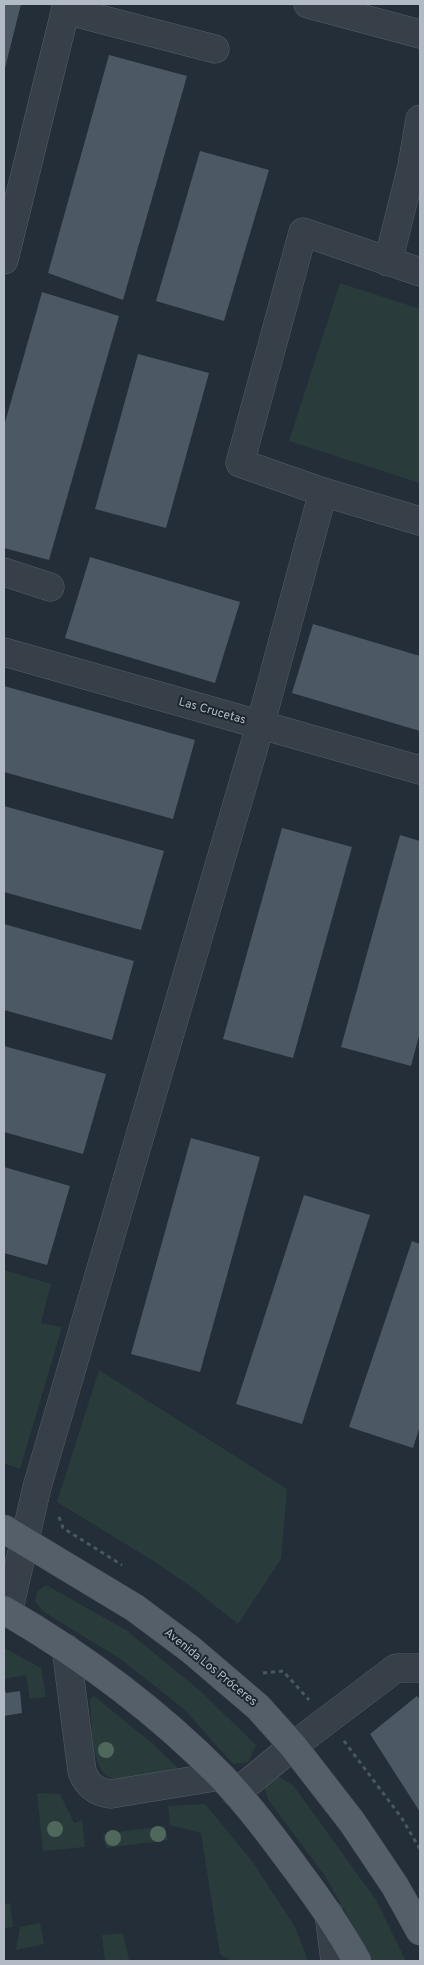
<!DOCTYPE html>
<meta charset="utf-8">
<style>
body{margin:0}
#map{position:relative;width:424px;height:1965px;overflow:hidden;background:#242e38;font-family:Overpass,sans-serif}
canvas{display:block}
.frame{position:absolute;inset:0;border:5px solid #b2bbc5;pointer-events:none}
</style>
<div id="map">
<canvas width="424" height="1965"></canvas>
<div class="frame"></div>
</div>
<script>
const g = document.querySelector('canvas').getContext('2d');
g.lineJoin = 'round';
function fillPath(path, color) { g.fillStyle = color; g.fill(path, 'evenodd'); }
function stroke(path, color, width, dash) { g.strokeStyle = color; g.lineWidth = width; g.lineCap = dash ? 'butt' : 'round'; g.setLineDash(dash || []); g.stroke(path); }
function label(font, color, halo, rows, align = 'center') {
  g.font = font + ' Overpass,sans-serif'; g.lineWidth = 4; g.setLineDash([]); g.textBaseline = 'middle'; g.strokeStyle = halo; g.fillStyle = color; for (const [text, x, y, turn = 0] of rows) {
    g.save(); g.translate(x, y); g.rotate((+turn || 0) * Math.PI / 180); g.textAlign = isNaN(turn) ? turn : align; if (halo) g.strokeText(text, 0, 0); g.fillText(text, 0, 0); g.restore();
  }
}
const green = new Path2D(`
 M340 283 420 309V483L289 441Z
 M4 1270 51 1284 41 1323 62 1327 20 1469 4 1463Z
 M99 1370 287 1489 281 1559 238 1624 193 1588 155 1562 57 1502Z
 M46 1585 126 1630 198 1689 256 1745 248 1762 233 1764 185 1710 122 1660 44 1612 35 1601 38 1591Z
 M4 1648 41 1668 46 1697 30 1699 26 1675 4 1679Z
 M94 1696 154 1745 178 1768 176 1771C162 1773 122 1782 111 1778 90 1771 92 1718 90 1699Z
 M278 1776 293 1785 376 1900 406 1961H373L325 1876 269 1801 264 1787Z
 M37 1793 60 1794 74 1823 82 1820 85 1847 43 1851Z
 M205 1804 252 1861 295 1927 308 1961H231L220 1954 201 1833 170 1825 168 1806Z
 M165 1826 168 1840 106 1848 103 1834Z
 M10 1903 13 1927 4 1928V1904Z
 M40 1923 44 1944 16 1950 20 1927Z
 M123 1933 129 1960 105 1961 102 1935Z`);
const building = new Path2D(`
 M4 4H21L4 72Z
 M109 55 187 76 123 300 48 273Z
 M200 151 269 170 224 321 156 301Z
 M42 292 119 316 49 560 4 548V426Z
 M138 354 209 373 166 528 95 509Z
 M90 557 240 602 215 683 65 638Z
 M313 624 420 656V731L292 693Z
 M4 686 195 740 173 819 4 772Z
 M4 806 164 851 141 930 4 892Z
 M282 828 352 847 293 1058 223 1039Z
 M400 835 420 841V1032L411 1066 341 1047Z
 M4 924 134 961 112 1040 4 1010Z
 M4 1046 106 1074 83 1154 4 1132Z
 M191 1138 260 1157 200 1372 131 1354Z
 M4 1167 70 1186 47 1265 4 1253Z
 M304 1195 370 1215 302 1424 236 1404Z
 M412 1241 420 1244V1426L413 1448 349 1427Z
 M4 1686 6 1693 20 1691 22 1713 4 1716Z
 M417 1696 420 1700V1812L370 1734Z`);
const path = new Path2D(`
 M59 1517 63 1528 122 1565
 M263 1673 283 1671 309 1700
 M344 1741 401 1817 420 1849`);
const minor = new Path2D(`
 M308 4 420 34
 M65 10 215 49
 M4 260 67 4
 M388 262 412 166 420 119
 M420 272 303 232 240 463 323 492 420 521
 M4 572 50 587
 M4 652 420 770
 M8 1613 37 1487 260 726 323 492
 M66 1648 82 1771C87 1785 95 1792 111 1794L221 1776
 M236 1793 293 1746 396 1668H420
 M329 1914 335 1961`);
const major = new Path2D(`
 M4 1529 135 1608 190 1649 258 1707 293 1746 352 1822 395 1886 420 1931
 M4 1610C83 1656 156 1710 220 1775 249 1805 274 1839 299 1873 320 1901 340 1930 357 1961`);
const trees = [
 [106,1750],
 [55,1829],
 [158,1834],
 [113,1838]
];
const streetNames = [
 ["Las Crucetas",212,712,16],
 ["Avenida Los Próceres",210,1668,39]
];
fillPath(green, '#293c3b');
fillPath(building, '#4c5864');
stroke(minor, '#555e66', 29);
stroke(major, '#404952', 29);
stroke(path, '#47595a', 3, [4, 4]);
stroke(minor, '#374049', 28);
stroke(major, '#555f69', 28);
g.fillStyle = '#4f685b';
for (const [x, y] of trees) { g.beginPath(); g.arc(x, y, 8, 0, 2 * Math.PI); g.fill(); }
label('12px', '#b2bbc5', '#1c252d', streetNames);
</script>
